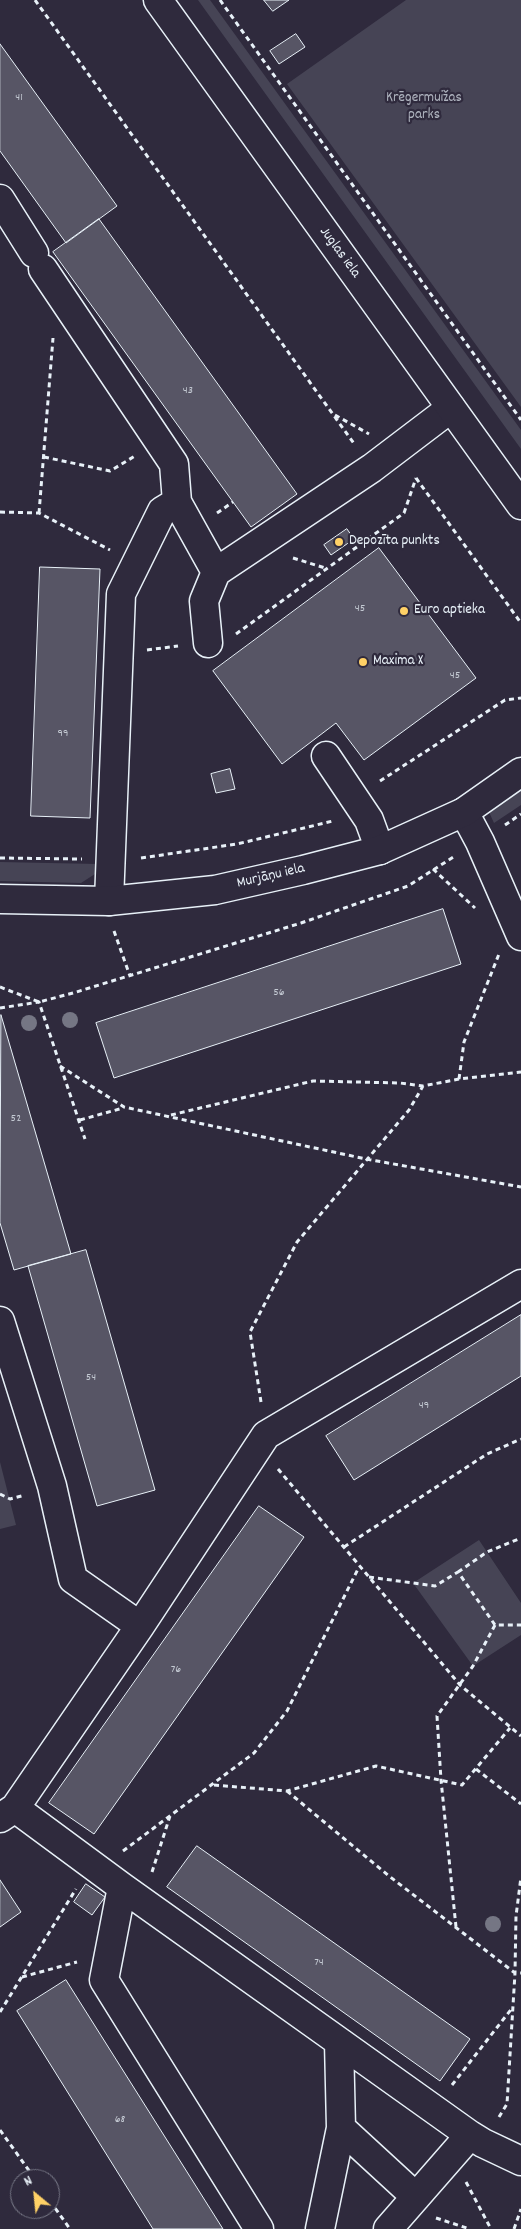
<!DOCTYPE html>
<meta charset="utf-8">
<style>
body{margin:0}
#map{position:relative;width:521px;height:2229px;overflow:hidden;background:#2f2a3d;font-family:Dekko,sans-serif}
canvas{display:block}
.north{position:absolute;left:10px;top:2169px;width:50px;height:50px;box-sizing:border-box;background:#2f2a3d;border:1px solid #797a88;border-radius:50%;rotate:332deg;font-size:14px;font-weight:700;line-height:20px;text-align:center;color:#e8f1f8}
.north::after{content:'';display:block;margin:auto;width:18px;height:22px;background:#ffd166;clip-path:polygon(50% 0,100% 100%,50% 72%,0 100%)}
</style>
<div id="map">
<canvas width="521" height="2229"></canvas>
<div class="north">N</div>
</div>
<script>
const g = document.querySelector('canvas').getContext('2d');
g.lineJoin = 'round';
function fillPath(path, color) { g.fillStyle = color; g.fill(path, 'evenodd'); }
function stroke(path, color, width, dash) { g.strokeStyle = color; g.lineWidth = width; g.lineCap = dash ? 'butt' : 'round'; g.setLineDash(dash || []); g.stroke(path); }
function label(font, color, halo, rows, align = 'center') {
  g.font = font + ' Dekko,sans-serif'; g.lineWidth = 4.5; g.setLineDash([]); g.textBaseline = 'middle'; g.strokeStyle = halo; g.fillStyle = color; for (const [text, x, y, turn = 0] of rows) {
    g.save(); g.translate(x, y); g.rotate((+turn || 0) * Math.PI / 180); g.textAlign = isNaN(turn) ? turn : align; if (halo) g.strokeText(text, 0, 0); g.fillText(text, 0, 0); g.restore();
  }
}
const green = new Path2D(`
 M198 0H210L521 430V449Z
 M406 0H521V407L287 84Z
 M521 791V805L494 823 489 812Z
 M0 862 98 864 95 874 81 883 0 881Z
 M0 1462 16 1525 0 1529Z
 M479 1540 521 1603V1635L473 1666 413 1583Z`);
const building = new Path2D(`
 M264 0H289L273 11Z
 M296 34 305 47 279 64 270 51Z
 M0 44 117 206 66 243 0 151Z
 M99 219 297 494 251 527 53 252Z
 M347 529 354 539 331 555 324 545Z
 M379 548 476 678 364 760 336 723 282 764 213 671Z
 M40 567 100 569 90 818 31 816Z
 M230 769 235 789 216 793 211 774Z
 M443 909 461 964 114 1078 96 1023Z
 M1 1015 71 1254 14 1270 0 1223Z
 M86 1250 155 1490 97 1506 28 1266Z
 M521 1315V1376L354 1480 326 1436Z
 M259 1506 304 1537 94 1834 49 1803Z
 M197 1846 470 2039 440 2081 167 1887Z
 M0 1880 21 1912 0 1927Z
 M86 1884 105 1897 92 1915 74 1902Z
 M66 1980 223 2229H153L17 2011Z`);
const path = new Path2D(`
 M35 0 355 445
 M220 0 521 420
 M335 415 369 434
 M44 457 110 471 135 456
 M416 478 521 623
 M0 512 39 513 110 550
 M39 513 53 338
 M217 513 233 502
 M293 558 325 568
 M236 634 404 513 416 478
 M147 650 178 646
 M380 781 505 700 521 698
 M505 825 521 814
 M0 858 82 859
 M141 858 237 844 333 821
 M433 869 475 908
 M114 931 130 976
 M0 987 39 1002 73 993 301 923 408 886 455 856
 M0 1008 39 1002 85 1139
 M60 1066 124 1107 366 1159 521 1187
 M459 1079 464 1042 499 954
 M171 1115 313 1081 400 1083 423 1086 459 1079 521 1072
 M80 1120 123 1108
 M261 1402 250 1332 297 1242 409 1110 423 1086
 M278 1469 460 1685 521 1736
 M0 1494 10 1499 25 1495
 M344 1547 487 1454 521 1439
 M458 1572 487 1552 521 1538
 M369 1577 435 1586 458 1572 495 1625H521
 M476 1769 521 1804
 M214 1785 287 1791 376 1766 462 1785 510 1728
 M287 1791 389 1876 515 1973H521
 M123 1851 254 1753 287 1711 359 1567
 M152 1872 170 1816
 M456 1927 441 1780 437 1716 473 1666 495 1625
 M22 1977 77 1962
 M0 2012 76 1889
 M452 2085 513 2007
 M499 2117 507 2104 515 1973 516 1916 521 1877
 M0 2130 35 2179
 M466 2182 491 2229
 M50 2201 70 2229
 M436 2218 470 2229
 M514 2229 521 2209`);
const street = new Path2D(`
 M0 199 34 253
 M43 269 174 464 177 502 216 572 372 468 451 408
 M208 643 204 601 216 572
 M326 756 369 820 380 850
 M464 812 480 842 521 936
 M109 901 121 594 162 511 177 502
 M0 1321 52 1486 73 1579 140 1626
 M15 1808 122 1887 470 2135
 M0 1818 15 1808 140 1626 266 1435 521 1284
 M122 1887 104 1980 259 2229
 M339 2042 341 2128 416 2197
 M320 2229 341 2128
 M388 2229 470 2135 483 2143 521 2161`);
const secondary = new Path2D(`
 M0 899 109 901 215 890 303 870 380 850 464 812 521 772`);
const primary = new Path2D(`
 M158 0 521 505`);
const trees = [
 [70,1020],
 [29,1023],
 [493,1924]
];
const markers = [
 [339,542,5,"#ffd166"],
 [404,611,5,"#ffd166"],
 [363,662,5,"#ffd166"]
];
const numberNames = [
 ["41",19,98],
 ["43",188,391],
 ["45",360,609],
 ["45",455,676],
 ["99",63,734],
 ["56",279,993],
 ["52",16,1119],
 ["54",91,1378],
 ["49",424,1406],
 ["76",176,1670],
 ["74",319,1963],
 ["68",120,2120]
];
const parkNames = [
 ["Krēgermuižas",424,99],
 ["parks",424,116]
];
const streetNames = [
 ["Juglas iela",339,253,54],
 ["Murjāņu iela",271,877,-13]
];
const poiNames = [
 ["Depozīta punkts",349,542],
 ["Euro aptieka",414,611],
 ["Maxima X",373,662]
];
fillPath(green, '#464455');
fillPath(building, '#575565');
stroke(building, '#e8f1f8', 1);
stroke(street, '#e8f1f8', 31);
stroke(secondary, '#e8f1f8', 31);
stroke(primary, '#e8f1f8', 31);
stroke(path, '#e8f1f8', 3, [5, 4]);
stroke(street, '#2f2a3d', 28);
stroke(secondary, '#2f2a3d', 28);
stroke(primary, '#2f2a3d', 28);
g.fillStyle = '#757684';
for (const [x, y] of trees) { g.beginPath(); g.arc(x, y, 8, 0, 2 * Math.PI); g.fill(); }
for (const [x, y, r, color] of markers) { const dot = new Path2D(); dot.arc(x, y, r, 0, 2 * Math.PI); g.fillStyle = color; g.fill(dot); stroke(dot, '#2f2a3d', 2); }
label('12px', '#c4cad3', null, numberNames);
label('15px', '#afb4bf', '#2f2a3d', parkNames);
label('15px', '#e8f1f8', '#2f2a3d', streetNames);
label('15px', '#e8f1f8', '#2f2a3d', poiNames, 'left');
</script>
